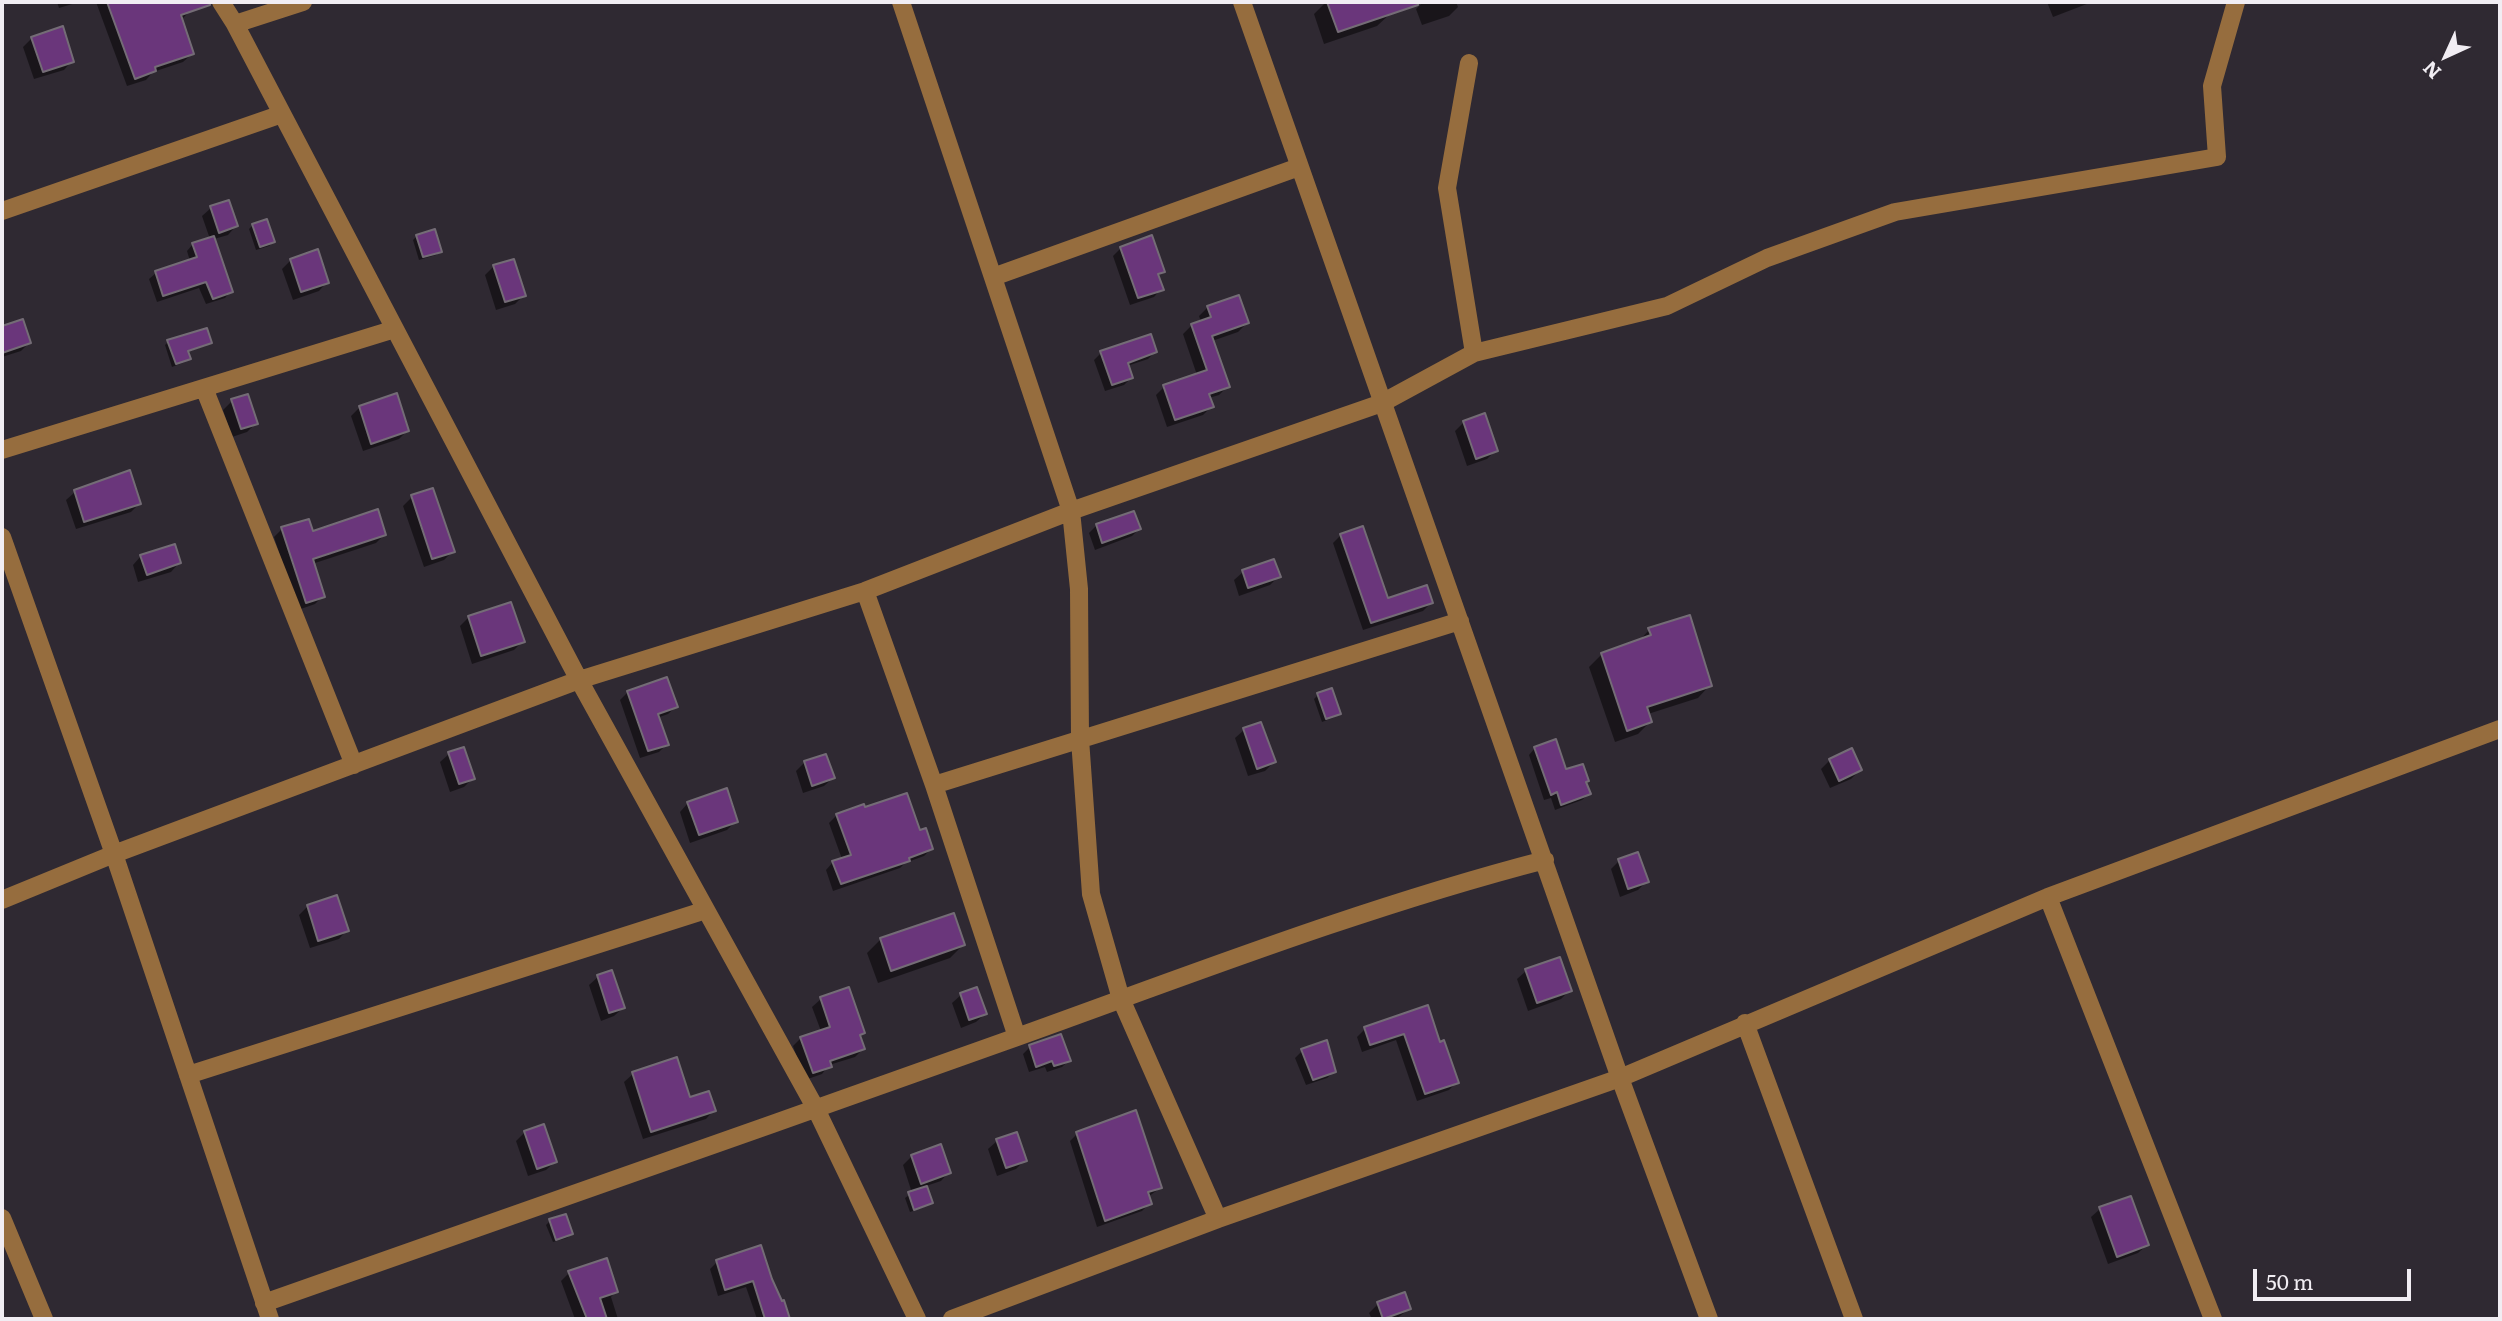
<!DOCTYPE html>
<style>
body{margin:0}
#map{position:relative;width:2502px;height:1321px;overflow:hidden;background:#2f2932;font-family:Literata,serif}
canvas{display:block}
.frame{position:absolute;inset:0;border:4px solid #f1edf3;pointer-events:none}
.north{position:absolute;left:2411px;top:21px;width:70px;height:70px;-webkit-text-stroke:5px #2f2932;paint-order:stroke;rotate:225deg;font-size:19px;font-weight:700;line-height:28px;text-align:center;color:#f1edf3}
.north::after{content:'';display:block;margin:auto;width:24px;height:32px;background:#f1edf3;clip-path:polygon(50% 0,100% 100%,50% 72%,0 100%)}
.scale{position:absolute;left:2253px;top:1269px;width:158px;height:32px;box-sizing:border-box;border:4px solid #f1edf3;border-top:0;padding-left:9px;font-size:21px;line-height:24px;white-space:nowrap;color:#f1edf3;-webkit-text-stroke:5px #2f2932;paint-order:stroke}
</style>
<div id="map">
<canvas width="2502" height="1321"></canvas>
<div class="frame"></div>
<div class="north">N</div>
<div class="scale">50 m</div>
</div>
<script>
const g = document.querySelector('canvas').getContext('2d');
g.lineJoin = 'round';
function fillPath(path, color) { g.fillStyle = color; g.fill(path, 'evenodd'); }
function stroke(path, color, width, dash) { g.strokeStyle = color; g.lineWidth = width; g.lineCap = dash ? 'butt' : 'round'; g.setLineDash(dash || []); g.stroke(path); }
const shadow = new Path2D(`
 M57 2H79L59 8Z
 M96 2H129L131 8 149 2H187L190 11 181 20 192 54 183 62 153 72 146 80 127 86Z
 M1326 2H1387L1391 13 1377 26 1324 44 1314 14Z
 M1423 2H1456L1458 7 1449 16 1422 25 1416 9Z
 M2047 2H2092L2053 17Z
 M32 38 72 61 64 70 34 79 23 47Z
 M211 208 236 226 228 235 214 239 231 291 225 298 206 304 199 288 157 302 149 279 156 273 190 261 187 251 193 244 210 239 202 216Z
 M253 225 273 242 269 246 256 250 249 229Z
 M417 236 440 251 436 255 419 260 413 240Z
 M1121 248 1163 271 1157 277 1161 289 1154 297 1130 305 1113 256Z
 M291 260 327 282 319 291 293 300 282 269Z
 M494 266 524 295 515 304 496 310 485 275Z
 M1208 307 1247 323 1238 332 1212 341 1228 386 1219 395 1209 398 1212 406 1203 415 1167 427 1156 395 1164 387 1197 375 1183 334 1192 325 1201 322 1199 316Z
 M22 322 29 343 21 351 2 357V328Z
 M168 342H210L206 346 187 352 189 358 185 362 172 367 165 345Z
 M1155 352 1148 359 1127 366 1131 378 1124 385 1105 391 1094 360 1101 353Z
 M232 401 256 423 247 432 232 437 223 410Z
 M360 407 407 431 399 439 363 451 351 416Z
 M1464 422 1496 450 1487 459 1467 466 1455 431Z
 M75 492 139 504 131 512 76 529 66 500Z
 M412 497 453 551 444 560 424 567 403 506Z
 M1097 525 1139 529 1132 536 1095 550 1089 533Z
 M282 529 312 533 384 535 376 543 312 564 323 596 315 604 298 610 274 537Z
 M1341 535 1387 600 1431 603 1423 611 1363 630 1333 543Z
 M141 556 179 563 171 572 138 582 133 565Z
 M1243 572 1279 576 1270 585 1239 596 1234 580Z
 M510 604 523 641 514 650 472 664 460 626 468 618Z
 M1649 630 1710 685 1698 698 1648 714 1650 722 1638 734 1615 742 1589 667 1602 654 1638 642Z
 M628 692 676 707 668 714 657 718 667 744 659 752 640 758 620 700Z
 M1318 695 1339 713 1335 717 1322 722 1314 699Z
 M1244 730 1274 762 1265 771 1248 776 1235 738Z
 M1535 748 1565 772 1587 781 1585 783 1589 794 1582 800 1555 810 1551 798 1544 800 1529 755Z
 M449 754 473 778 464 787 450 792 440 762Z
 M825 756 833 778 824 786 803 793 796 771 804 763Z
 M1830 760 1860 770 1851 779 1830 788 1821 769Z
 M688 803 736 821 727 830 690 843 680 812Z
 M837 815 919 832 931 849 924 856 905 863 900 868 833 891 826 870 833 862 842 859 829 823Z
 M1619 861 1647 881 1638 890 1620 897 1611 869Z
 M308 906 347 930 339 939 310 948 299 915Z
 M881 939 963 945 950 958 878 983 867 953Z
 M1526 971 1570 990 1561 999 1528 1011 1517 979Z
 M598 977 623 1008 614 1016 601 1021 589 985Z
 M961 995 985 1014 976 1022 961 1028 952 1003Z
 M821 999 863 1033 859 1036 863 1049 855 1057 829 1065 822 1074 805 1080 793 1046 801 1038 821 1031 812 1007Z
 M1427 1008 1439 1044 1457 1082 1449 1090 1417 1101 1396 1040 1362 1052 1357 1037 1365 1029Z
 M1060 1036 1069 1060 1062 1067 1047 1072 1045 1067 1029 1072 1023 1054 1030 1047Z
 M1302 1051 1334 1072 1327 1078 1306 1085 1295 1058Z
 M633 1074 689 1099 714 1110 706 1119 643 1139 624 1082Z
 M525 1132 555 1162 546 1170 528 1176 516 1141Z
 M1077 1134 1160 1188 1148 1197 1150 1203 1142 1211 1097 1227 1070 1141Z
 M997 1141 1025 1160 1016 1169 997 1176 988 1149Z
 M912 1156 949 1172 941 1181 926 1186 931 1203 927 1206 910 1212 905 1198 912 1193 903 1165Z
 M2100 1209 2147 1245 2138 1253 2108 1264 2091 1217Z
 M550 1221 571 1234 567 1238 553 1242 546 1225Z
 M760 1248 788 1318 787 1319H757L746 1287 718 1296 710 1269 717 1262Z
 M569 1273 616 1291 611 1297 618 1319H575L561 1281Z
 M1378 1304 1409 1309 1396 1319H1372L1369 1313Z`);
const building = new Path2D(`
 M107 2H210V5L181 15 194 54 155 67 156 71 135 79Z
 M1327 2H1418V5L1338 32Z
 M63 26 74 62 43 72 31 37Z
 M229 200 238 226 219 233 210 206Z
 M267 219 275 242 260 247 252 224Z
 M435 229 442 252 423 257 416 235Z
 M1152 235 1165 272 1158 274 1164 290 1138 298 1120 247Z
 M214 236 233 292 213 299 206 282 163 296 155 271 197 257 192 243Z
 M318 249 329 283 301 292 290 259Z
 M514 259 526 296 505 302 493 265Z
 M1239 295 1249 323 1212 336 1230 387 1209 394 1214 407 1175 420 1163 385 1207 370 1191 324 1211 317 1207 306Z
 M23 319 31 343 2 353V326Z
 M207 328 212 343 188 351 191 359 176 364 167 340Z
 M1151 334 1157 352 1128 363 1133 378 1112 385 1100 351Z
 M397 393 409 431 371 444 359 406Z
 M248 394 258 424 241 429 231 399Z
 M1485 413 1498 451 1476 459 1463 421Z
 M130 470 141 504 84 522 74 490Z
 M433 488 455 552 432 559 411 495Z
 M378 509 386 535 313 559 325 597 306 603 281 527 309 519 313 531Z
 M1134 511 1141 529 1102 543 1096 524Z
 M1363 526 1388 598 1427 585 1433 603 1371 623 1340 534Z
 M175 544 181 563 147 575 140 555Z
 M1274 559 1281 577 1248 588 1242 570Z
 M511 602 525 642 481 656 468 616Z
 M1690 615 1712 686 1647 707 1652 722 1627 731 1601 653 1651 635 1648 628Z
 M667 677 678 707 658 714 669 745 648 751 627 691Z
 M1332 688 1341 714 1326 719 1317 693Z
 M1261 722 1276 762 1257 769 1243 728Z
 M1556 739 1566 769 1583 764 1589 781 1586 782 1591 794 1561 805 1557 792 1551 795 1534 747Z
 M464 747 475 779 459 784 448 752Z
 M1852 748 1862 770 1839 781 1829 759Z
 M826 754 835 778 812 786 804 761Z
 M727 788 738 822 699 835 687 802Z
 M907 793 920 830 926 828 933 849 909 858 910 861 841 884 832 861 851 855 836 814 864 804 865 807Z
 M1638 852 1649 882 1628 889 1618 859Z
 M337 895 349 931 318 941 307 905Z
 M954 913 965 945 891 971 880 938Z
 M1560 957 1572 991 1537 1003 1525 969Z
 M612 970 625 1008 609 1013 597 975Z
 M849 987 865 1033 860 1035 865 1049 830 1061 832 1067 813 1073 800 1037 830 1027 820 997Z
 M977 987 987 1014 969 1020 960 993Z
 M1428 1005 1440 1042 1444 1040 1459 1083 1425 1094 1404 1034 1370 1045 1364 1027Z
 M1061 1034 1071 1061 1054 1066 1052 1061 1036 1067 1029 1045Z
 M1327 1040 1336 1072 1313 1080 1301 1049Z
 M677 1057 690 1097 709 1091 716 1111 651 1132 632 1072Z
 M1136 1110 1162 1188 1148 1192 1152 1204 1105 1221 1076 1132Z
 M544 1124 557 1162 537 1169 524 1131Z
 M1017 1132 1027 1161 1006 1168 996 1139Z
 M941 1144 951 1173 921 1184 911 1155Z
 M927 1186 933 1203 914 1210 908 1192Z
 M2131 1196 2149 1245 2117 1257 2099 1207Z
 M566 1214 573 1234 556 1240 549 1219Z
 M761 1245 772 1279 782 1301 784 1300 790 1319H765L753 1281 725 1290 716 1260Z
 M607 1258 618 1292 600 1298 607 1319H587L568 1271Z
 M1405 1292 1411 1309 1383 1319 1377 1302Z`);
const minor = new Path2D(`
 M221 2 235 24 579 680 816 1109 917 1319
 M901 2 1071 511 1079 589 1080 739 1091 894 1121 999 1218 1219
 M1242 2 1620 1078 1709 1319
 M235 24 303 2
 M1469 63 1447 188 1474 353
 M2 211 282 114
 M993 277 1299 167
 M204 388 354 765
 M2 450 395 329
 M2 537 114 854 270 1319
 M865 591 934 785 1017 1037
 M934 785 1460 621
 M2048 897 2213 1319
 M2 900 114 854 579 680 865 591 1071 511 1382 403 1474 353 1667 306 1767 258 1895 212 2217 157 2212 86 2236 2
 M1745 1023 1854 1319
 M188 1075 706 910
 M2 1218 44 1319
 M264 1303C510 1216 757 1130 1003 1042 1182 978 1360 908 1545 860
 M952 1319 1218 1219 1620 1078 2048 897 2500 729`);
fillPath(shadow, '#0007');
fillPath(building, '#6a367b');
stroke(building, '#746c76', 2);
stroke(minor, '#966d3e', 18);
</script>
